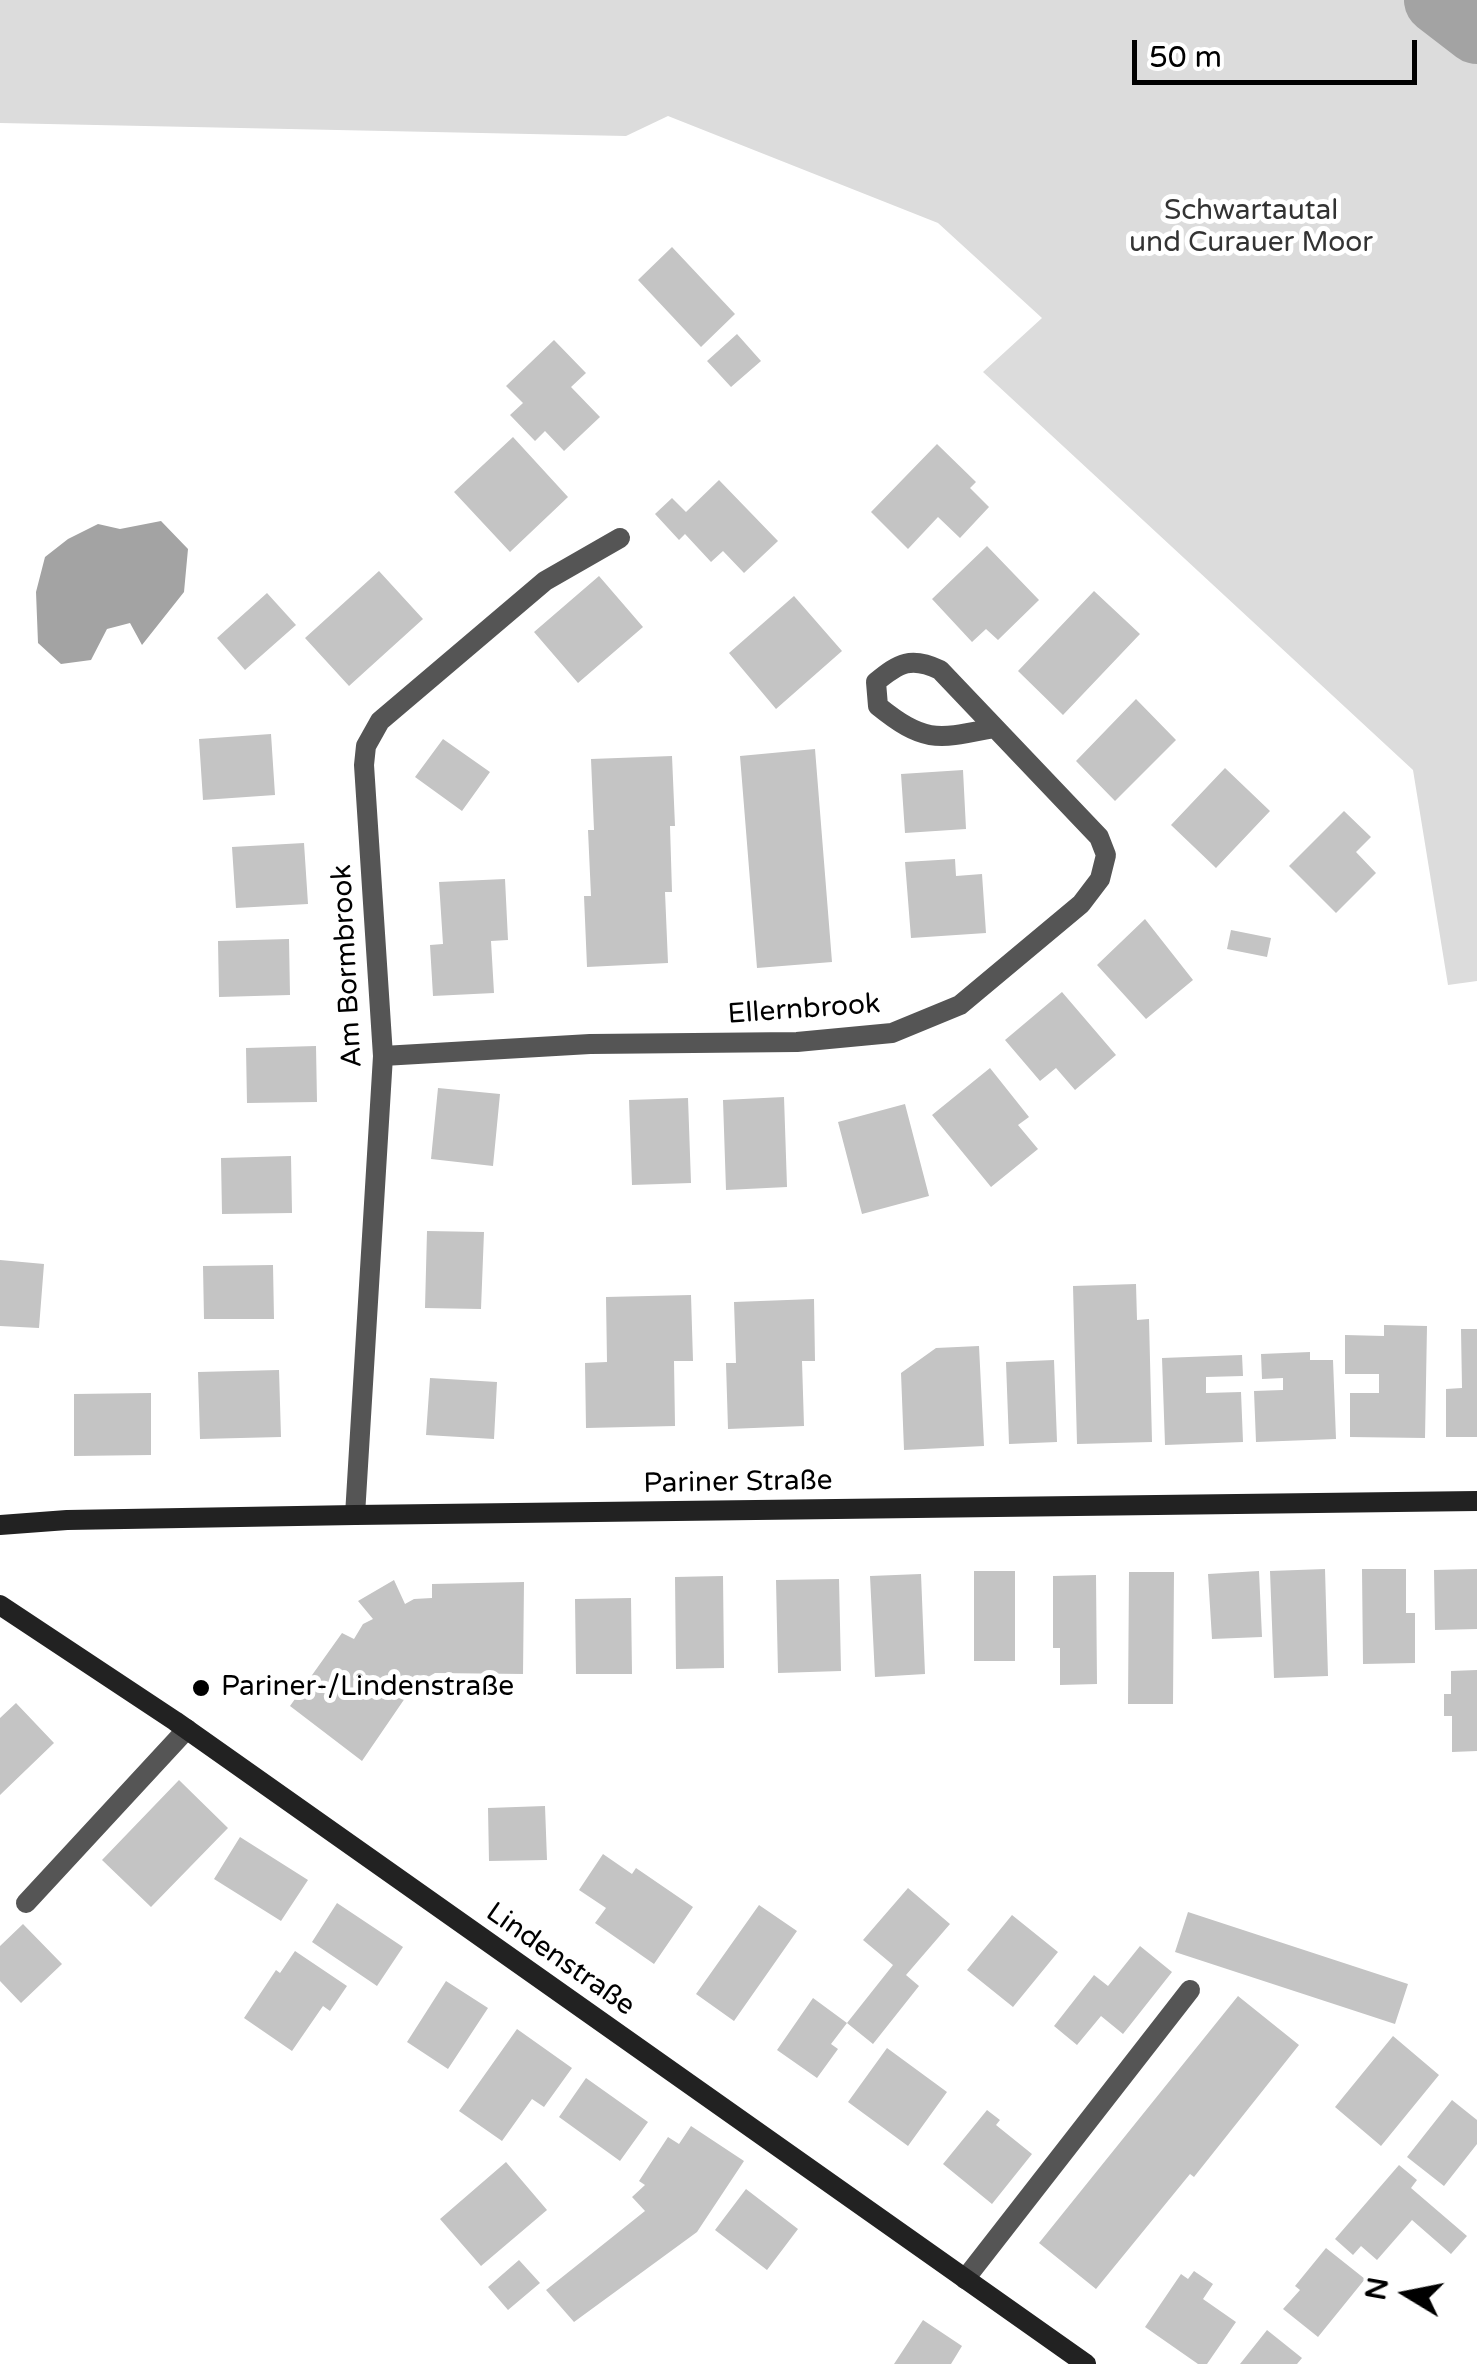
<!DOCTYPE html>
<meta charset="utf-8">
<style>
body{margin:0}
#map{position:relative;width:1477px;height:2364px;overflow:hidden;background:#fff;font-family:"Varela Round",sans-serif}
canvas{display:block}
.north{position:absolute;left:1357px;top:2244px;width:100px;height:100px;-webkit-text-stroke:8px #fff;paint-order:stroke;rotate:280deg;font-size:28px;font-weight:700;line-height:40px;text-align:center;color:#000}
.north::after{content:'';display:block;margin:auto;width:35px;height:45px;background:#000;clip-path:polygon(50% 0,100% 100%,50% 72%,0 100%)}
.scale{position:absolute;left:1132px;top:40px;width:285px;height:45px;box-sizing:border-box;border:5px solid #000;border-top:0;padding-left:12px;font-size:30px;line-height:35px;white-space:nowrap;color:#000;-webkit-text-stroke:8px #fff;paint-order:stroke}
</style>
<div id="map">
<canvas width="1477" height="2364"></canvas>
<div class="north">N</div>
<div class="scale">50 m</div>
</div>
<script>
const g = document.querySelector('canvas').getContext('2d');
g.lineJoin = 'round';
function fillPath(path, color) { g.fillStyle = color; g.fill(path, 'evenodd'); }
function stroke(path, color, width, dash) { g.strokeStyle = color; g.lineWidth = width; g.lineCap = dash ? 'butt' : 'round'; g.setLineDash(dash || []); g.stroke(path); }
function label(font, color, halo, rows, align = 'center') {
  g.font = font + ' "Varela Round",sans-serif'; g.lineWidth = 10; g.setLineDash([]); g.textBaseline = 'middle'; g.strokeStyle = halo; g.fillStyle = color; for (const [text, x, y, turn = 0] of rows) {
    g.save(); g.translate(x, y); g.rotate((+turn || 0) * Math.PI / 180); g.textAlign = isNaN(turn) ? turn : align; if (halo) g.strokeText(text, 0, 0); g.fillText(text, 0, 0); g.restore();
  }
}
const green = new Path2D(`
 M0 0H1477V981L1448 985 1413 770 983 372 1042 318 938 223 668 116 626 136 0 123Z`);
const water = new Path2D(`
 M161 521 188 549 184 592 142 645 130 623 107 629 91 660 61 664 38 643 36 592 45 557 68 539 98 524 120 529Z`);
const river = new Path2D(`
 M1438 0 1477 30`);
const building = new Path2D(`
 M672 247 735 314 701 347 638 280Z
 M737 334 761 361 731 387 707 361Z
 M554 340 586 373 571 387 600 417 564 451 545 431 535 441 510 415 523 403 506 386Z
 M513 437 568 497 510 552 454 492Z
 M937 444 976 482 970 488 989 507 960 538 938 517 908 549 871 512Z
 M719 480 778 541 744 573 723 551 711 562 685 534 679 540 655 514 672 498 686 512Z
 M987 546 1039 600 998 640 986 629 972 642 932 599Z
 M379 571 423 619 349 686 305 638Z
 M599 576 643 627 578 683 534 632Z
 M1094 591 1140 634 1063 715 1018 671Z
 M267 593 296 625 245 670 217 638Z
 M794 596 842 651 776 709 729 653Z
 M1136 699 1176 740 1115 801 1076 761Z
 M271 734 275 795 203 800 199 739Z
 M443 739 490 772 462 811 415 777Z
 M815 749 832 962 757 968 740 756Z
 M672 756 675 826H670L672 892H665L668 963 587 967 584 896H591L588 830H594L591 759Z
 M1225 768 1270 811 1216 868 1171 825Z
 M963 770 966 829 905 833 901 774Z
 M1344 811 1371 837 1356 852 1376 873 1336 913 1289 866Z
 M304 843 308 904 236 908 232 847Z
 M955 859 956 876 982 874 986 933 911 938 905 862Z
 M505 879 508 940 491 941 494 993 433 996 430 945 443 944 439 882Z
 M1145 919 1193 980 1146 1019 1097 965Z
 M1231 930 1271 938 1267 957 1227 949Z
 M289 939 290 995 219 997 218 941Z
 M1062 992 1116 1055 1075 1090 1056 1068 1040 1081 1005 1040Z
 M316 1046 317 1102 247 1103 246 1048Z
 M990 1068 1029 1117 1018 1125 1038 1149 991 1187 932 1115Z
 M438 1088 500 1094 493 1166 431 1159Z
 M784 1097 787 1187 726 1190 723 1100Z
 M688 1098 691 1183 632 1185 629 1100Z
 M905 1104 929 1196 862 1214 838 1122Z
 M291 1156 292 1213 222 1214 221 1158Z
 M427 1231 484 1232 481 1309 425 1308Z
 M0 1260 44 1264 39 1328 0 1326Z
 M273 1265 274 1319H204L203 1266Z
 M1136 1284 1137 1320 1149 1319 1152 1442 1077 1444 1073 1286Z
 M691 1295 693 1361H674L675 1426 586 1428 585 1363 607 1362 606 1297Z
 M814 1299 815 1361H802L804 1426 728 1429 726 1363H736L734 1302Z
 M1384 1325 1427 1326 1425 1438 1350 1437V1393H1379V1374H1345V1335L1384 1336Z
 M1461 1329H1477V1437H1446V1389L1462 1388Z
 M979 1346 984 1446 904 1450 901 1373 936 1348Z
 M1310 1352V1360H1333L1336 1439 1256 1442 1254 1391 1283 1390V1378L1262 1379 1261 1354Z
 M1242 1355 1243 1376 1206 1377V1393L1241 1392 1243 1442 1165 1445 1162 1358Z
 M1054 1360 1057 1442 1009 1444 1006 1362Z
 M279 1370 281 1437 200 1439 198 1372Z
 M430 1378 497 1382 494 1439 426 1435Z
 M151 1393V1455L74 1456V1394Z
 M1325 1569 1328 1676 1274 1678 1270 1571Z
 M1362 1569H1406V1613H1415V1663L1363 1664Z
 M1477 1569V1629L1435 1630 1434 1570Z
 M974 1571H1015V1661H974Z
 M1259 1571 1262 1637 1212 1639 1208 1574Z
 M1129 1572H1174L1173 1704H1128Z
 M921 1574 925 1674 875 1677 870 1576Z
 M1096 1575 1097 1684 1060 1685V1648H1053V1576Z
 M723 1576 724 1668 676 1669 675 1577Z
 M839 1579 841 1671 778 1673 776 1580Z
 M394 1580 405 1604 414 1599 432 1598V1584L524 1582 523 1674 435 1673 414 1685 362 1761 290 1706 342 1633 354 1639 363 1624 373 1619 358 1601Z
 M631 1598 632 1674H576L575 1599Z
 M1477 1670V1751L1452 1752V1716H1444V1694H1451V1671Z
 M16 1703 54 1743 0 1795V1718Z
 M179 1780 228 1828 151 1907 102 1860Z
 M545 1806 547 1860 489 1861 488 1808Z
 M240 1837 308 1880 281 1921 214 1879Z
 M603 1854 632 1874 636 1868 693 1907 654 1964 595 1923 606 1908 579 1890Z
 M908 1888 950 1924 906 1975 919 1986 873 2044 847 2023 893 1965 863 1940Z
 M337 1903 403 1947 377 1986 312 1942Z
 M759 1905 797 1931 734 2021 696 1994Z
 M1188 1912 1408 1984 1395 2024 1175 1952Z
 M1012 1915 1058 1952 1013 2007 967 1970Z
 M23 1924 62 1964 21 2003 0 1981V1946Z
 M1140 1946 1172 1972 1123 2034 1101 2016 1077 2045 1054 2026 1094 1975 1108 1986Z
 M295 1951 347 1986 330 2011 323 2006 292 2051 244 2018 276 1970 280 1973Z
 M446 1981 488 2008 448 2069 407 2042Z
 M1238 1996 1299 2045 1194 2177 1190 2174 1096 2289 1039 2243Z
 M813 1998 847 2023 831 2044 838 2049 817 2078 777 2050Z
 M517 2029 572 2068 544 2107 532 2099 502 2141 459 2111Z
 M1393 2036 1439 2075 1381 2146 1335 2107Z
 M887 2048 947 2092 908 2146 848 2102Z
 M586 2078 648 2122 620 2161 559 2117Z
 M1452 2100 1477 2120V2144L1444 2186 1407 2157Z
 M987 2110 1000 2120 996 2125 1032 2154 992 2204 943 2164Z
 M691 2126 744 2161 697 2232 574 2322 546 2290 645 2211 632 2197 645 2185 639 2181 668 2137 679 2144Z
 M506 2162 547 2210 481 2266 440 2219Z
 M1399 2165 1417 2180 1411 2188 1467 2236 1451 2254 1412 2220 1377 2260 1361 2246 1353 2255 1335 2239Z
 M746 2189 798 2229 767 2270 715 2230Z
 M1326 2248 1365 2279 1318 2337 1283 2309 1300 2290 1295 2286Z
 M519 2260 540 2283 508 2310 488 2287Z
 M1194 2271 1213 2284 1203 2299 1236 2322 1207 2364H1198L1145 2327 1181 2274 1188 2279Z
 M923 2320 962 2346 951 2364H894Z
 M1267 2330 1302 2358 1297 2364H1240Z`);
const lane = new Path2D(`
 M26 1903 187 1729
 M965 2279 1190 1990`);
const street = new Path2D(`
 M383 1056 590 1044 797 1042 892 1033 960 1005 1081 904 1100 879 1106 855 1099 837 940 670C911 656 899 663 876 682L878 706C925 744 938 739 994 728
 M355 1515 383 1056 364 765 366 746 380 721 545 581 620 538`);
const secondary = new Path2D(`
 M0 1525 67 1520 355 1515 1477 1501
 M0 1605 175 1721 1086 2364`);
const markers = [
 [201,1688,10,"#000"]
];
const parkNames = [
 ["Schwartautal",1251,212],
 ["und Curauer Moor",1251,244]
];
const streetNames = [
 ["Am Bormbrook",348,966,-93],
 ["Ellernbrook",804,1010,-4],
 ["Pariner Straße",738,1483,-1],
 ["Lindenstraße",560,1960,35]
];
const poiNames = [
 ["Pariner-/Lindenstraße",221,1688]
];
fillPath(green, '#dcdcdc');
fillPath(water, '#a3a3a3');
stroke(river, '#a3a3a3', 68);
fillPath(building, '#c4c4c4');
stroke(lane, '#555', 20);
stroke(street, '#555', 20);
stroke(secondary, '#222', 20);
for (const [x, y, r, color] of markers) { const dot = new Path2D(); dot.arc(x, y, r, 0, 2 * Math.PI); g.fillStyle = color; g.fill(dot); stroke(dot, '#fff', 4); }
label('28px', '#333', '#fff', parkNames);
label('28px', '#000', '#fff', streetNames);
label('28px', '#000', '#fff', poiNames, 'left');
</script>
